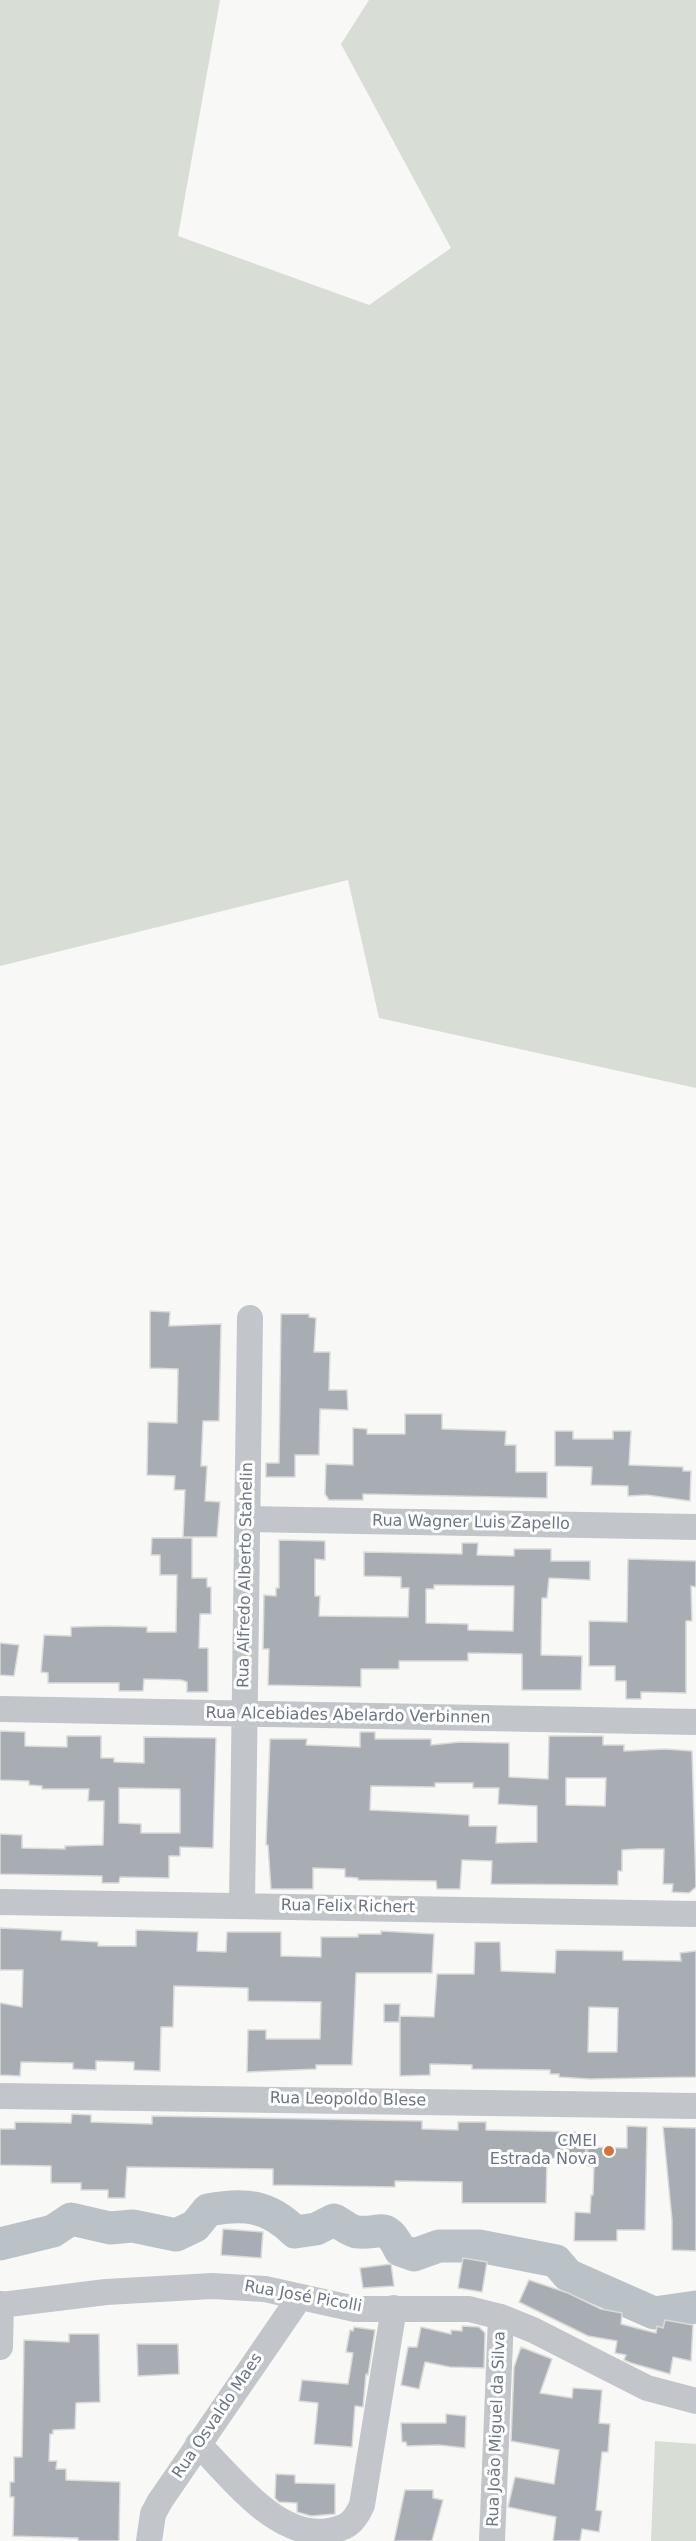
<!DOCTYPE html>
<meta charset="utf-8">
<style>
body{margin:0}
canvas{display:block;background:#f8f8f6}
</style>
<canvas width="696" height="2541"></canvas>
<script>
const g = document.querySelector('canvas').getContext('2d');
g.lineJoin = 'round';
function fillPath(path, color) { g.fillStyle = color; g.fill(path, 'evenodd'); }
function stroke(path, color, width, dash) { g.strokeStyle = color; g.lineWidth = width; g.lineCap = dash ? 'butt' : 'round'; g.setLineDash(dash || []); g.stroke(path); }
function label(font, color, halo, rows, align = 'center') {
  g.font = font + ' "DejaVu Sans",sans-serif'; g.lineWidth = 6; g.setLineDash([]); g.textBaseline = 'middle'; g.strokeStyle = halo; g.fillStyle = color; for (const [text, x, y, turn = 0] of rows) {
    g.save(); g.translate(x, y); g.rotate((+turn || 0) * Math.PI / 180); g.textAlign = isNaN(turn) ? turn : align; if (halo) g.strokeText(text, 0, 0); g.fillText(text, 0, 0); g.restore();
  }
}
const green = new Path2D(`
 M0 0H220L178 236 369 305 451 248 341 44 369 0H696V1088L379 1018 348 880 0 966Z
 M655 2441 696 2444V2541H651Z`);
const river = new Path2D(`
 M0 2244 53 2231 71 2219 110 2228 133 2226 176 2235 195 2226 208 2210C244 2203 268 2205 295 2232L316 2229 334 2220C340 2223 349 2230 356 2232 380 2235 386 2220 400 2250L414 2255 439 2246H479L556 2261 568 2275 654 2313 696 2307`);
const building = new Path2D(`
 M150 1311 170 1312 169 1326 221 1324 219 1421H203L201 1466H207L205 1501 220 1502 217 1537H183L185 1490H174L175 1476 147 1475 148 1422 177 1423 178 1369 150 1368Z
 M281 1314H309V1317L316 1318 314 1352H330L329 1390H347L348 1410 320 1409 319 1455H295V1477H266V1463H279Z
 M405 1414H442V1429L506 1431 505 1445H516V1472H547V1498L363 1494V1500H329L325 1494 326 1464 353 1465V1428L367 1429V1434H405Z
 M555 1431H573V1439H613V1431H631L629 1465 683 1467V1471H691L690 1501 647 1495 628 1496V1486L591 1485 592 1467 555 1466Z
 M152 1538H192V1578H207V1587H211V1614H200L199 1648H208V1692H187V1682L181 1680 144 1679 143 1691H119V1683H48V1673L41 1672 44 1635 71 1636V1627L106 1626 147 1627V1632H176L177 1575H160V1555H151Z
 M279 1540 325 1541V1560L315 1559V1596H320L319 1616 408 1617 409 1588H401V1577L364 1576V1552L462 1554V1543H478L477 1555 514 1556V1549H551V1561H590V1580L549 1578 547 1598H542L541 1655 582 1656 581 1690H522V1654L468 1653V1661H399V1669H361V1687L268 1685 269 1649H263L264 1595 276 1596V1588H279ZM434 1585 514 1586 513 1631 468 1630V1624L426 1623V1589H434Z
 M628 1559 696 1561V1587L691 1586 692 1621H686V1693L641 1692V1699H626V1681H615V1666H589V1621L627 1622Z
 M0 1643 19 1645 14 1676 0 1675Z
 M0 1731 25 1732V1746L67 1747V1736H101V1758H114V1762L144 1763V1737L216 1738 213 1848 180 1847V1856H169V1878L120 1877 119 1883H102V1876L0 1874V1834L22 1835V1848L65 1849V1846L103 1845 104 1801H88L89 1789H42V1786L29 1785V1781L0 1780ZM119 1788 180 1789V1833H141V1824L119 1823Z
 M360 1732H375V1739H431V1745L460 1742 509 1743V1777L548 1779 549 1736H603V1745H624V1751L665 1749 692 1751 696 1887 689 1893 672 1892 673 1884H663L664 1849H638L622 1850V1871H618V1885H615L491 1884 492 1861 462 1860 460 1889H437L436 1881 358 1880V1878L345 1877V1869L313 1868V1889H271L268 1845H266L270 1739H307L306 1745 360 1747ZM566 1778H606L605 1806 566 1805ZM435 1783H473V1788H499L498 1804 537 1806V1842L496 1843 497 1826H469V1815L370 1810 371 1786 435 1787Z
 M0 1928 62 1931 61 1940 98 1942V1946H136V1930L198 1932 197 1951 226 1952 227 1932H281V1956L321 1957V1937H358V1934H381V1931L434 1934 432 1973H356L352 2065H316V2069L247 2072 248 2030H266V2039H320L321 2002 248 2001V1988L174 1986 173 2027H161L160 2071 134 2070V2062L96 2061V2070L73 2069V2063L21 2062 20 2076 0 2075V2003L22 2007 23 1970H0Z
 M475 1942H500L501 1971 555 1973 556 1950 623 1951V1960L681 1961 680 1953 696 1951V2077L590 2079 559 2077V2074H550V2070L472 2069V2065L430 2064V2075L400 2076V2016L434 2017 437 1974H474ZM589 2007 618 2008 617 2052H588Z
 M384 2004H400L399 2022H384Z
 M72 2114 91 2115V2122L152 2124V2116L422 2121V2129L458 2130V2122H486V2130L585 2132 586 2159 547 2158 546 2203H462V2182L395 2181V2187L273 2185V2169L127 2167 125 2198H108V2190H81V2183H51V2166L0 2165V2129H15V2122L71 2123Z
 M627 2126 647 2127 645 2230H617V2241H574L575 2212 590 2213 591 2195H593L594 2166H587V2147L627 2148Z
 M663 2127 696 2128V2251L672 2250V2220Z
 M223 2229 263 2232 261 2258 221 2255Z
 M463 2258 487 2262 482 2292 458 2288Z
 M391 2264 394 2286 363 2288 360 2268Z
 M529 2280 568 2293 601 2309 622 2313 621 2324 656 2333 657 2326 663 2328 665 2320 693 2325 691 2361 673 2357 670 2374 631 2363 624 2360 626 2355 615 2353 617 2341 588 2336 519 2302Z
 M462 2326 479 2327 485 2333 484 2368 450 2367 425 2362 419 2389 401 2385 408 2347H417L421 2327 451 2334V2330L462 2331Z
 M354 2327 375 2330 368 2375 366 2374 363 2407 355 2406 352 2447 314 2444 318 2403 299 2401 302 2380 348 2384 353 2353 346 2352 350 2330 353 2331Z
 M69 2334H99L100 2402 76 2403 75 2429 53 2430V2434H50L49 2461H57L56 2469H66V2480L120 2482 119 2541H78V2538L13 2536 14 2497H10V2482H14V2457H22L24 2340 69 2342Z
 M137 2344H178L179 2374 138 2376Z
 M521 2347 552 2359 540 2393 572 2398 573 2388 602 2390 599 2423 610 2424 608 2452H602L596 2510 602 2511 599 2532 582 2529 580 2541H553L556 2517 508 2507 515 2477 554 2484 559 2450 511 2441 514 2367Z
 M446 2414 466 2416 465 2448 439 2445 407 2446 406 2442H402L401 2423H446Z
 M276 2474 295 2475V2483L335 2484V2514L311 2516 297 2512V2503L279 2502 275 2498Z
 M405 2490H433V2498L443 2500 432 2541H394Z`);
const minor = new Path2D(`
 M247 1519 696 1527
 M0 1709 696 1722
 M0 1902 696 1914
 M242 1905 250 1318
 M0 2096 696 2106
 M0 2305 106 2292 212 2286 265 2289 355 2309H469L501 2317 533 2330 647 2388 696 2401
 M0 2347 1 2304
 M198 2444C232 2477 276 2539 328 2531 347 2528 354 2523 362 2505L394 2308
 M149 2541 153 2514 160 2501 300 2297
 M492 2541 501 2317`);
const markers = [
 [609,2151,6,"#d2733d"]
];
const streetNames = [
 ["Rua Wagner Luis Zapello",471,1523,1],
 ["Rua Alfredo Alberto Stahelin",246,1575,-89],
 ["Rua Alcebiades Abelardo Verbinnen",348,1716,1],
 ["Rua Felix Richert",348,1907,1],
 ["Rua Leopoldo Blese",348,2100,1],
 ["Rua José Picolli",303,2297,10],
 ["Rua Osvaldo Maes",218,2416,-56],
 ["Rua João Miguel da Silva",497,2429,-88]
];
const poiNames = [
 ["CMEI",597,2142],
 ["Estrada Nova",597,2160]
];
fillPath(green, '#d8ddd6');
stroke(river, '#bac2c8', 33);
fillPath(building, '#a8adb4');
stroke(building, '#dadad8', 1.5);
stroke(minor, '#c2c5c9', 26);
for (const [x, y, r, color] of markers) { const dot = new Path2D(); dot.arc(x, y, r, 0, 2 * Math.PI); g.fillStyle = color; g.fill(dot); stroke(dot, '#fff', 2); }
label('16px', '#6b7584', '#fff', streetNames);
label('16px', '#6b7584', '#fff', poiNames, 'right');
</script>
